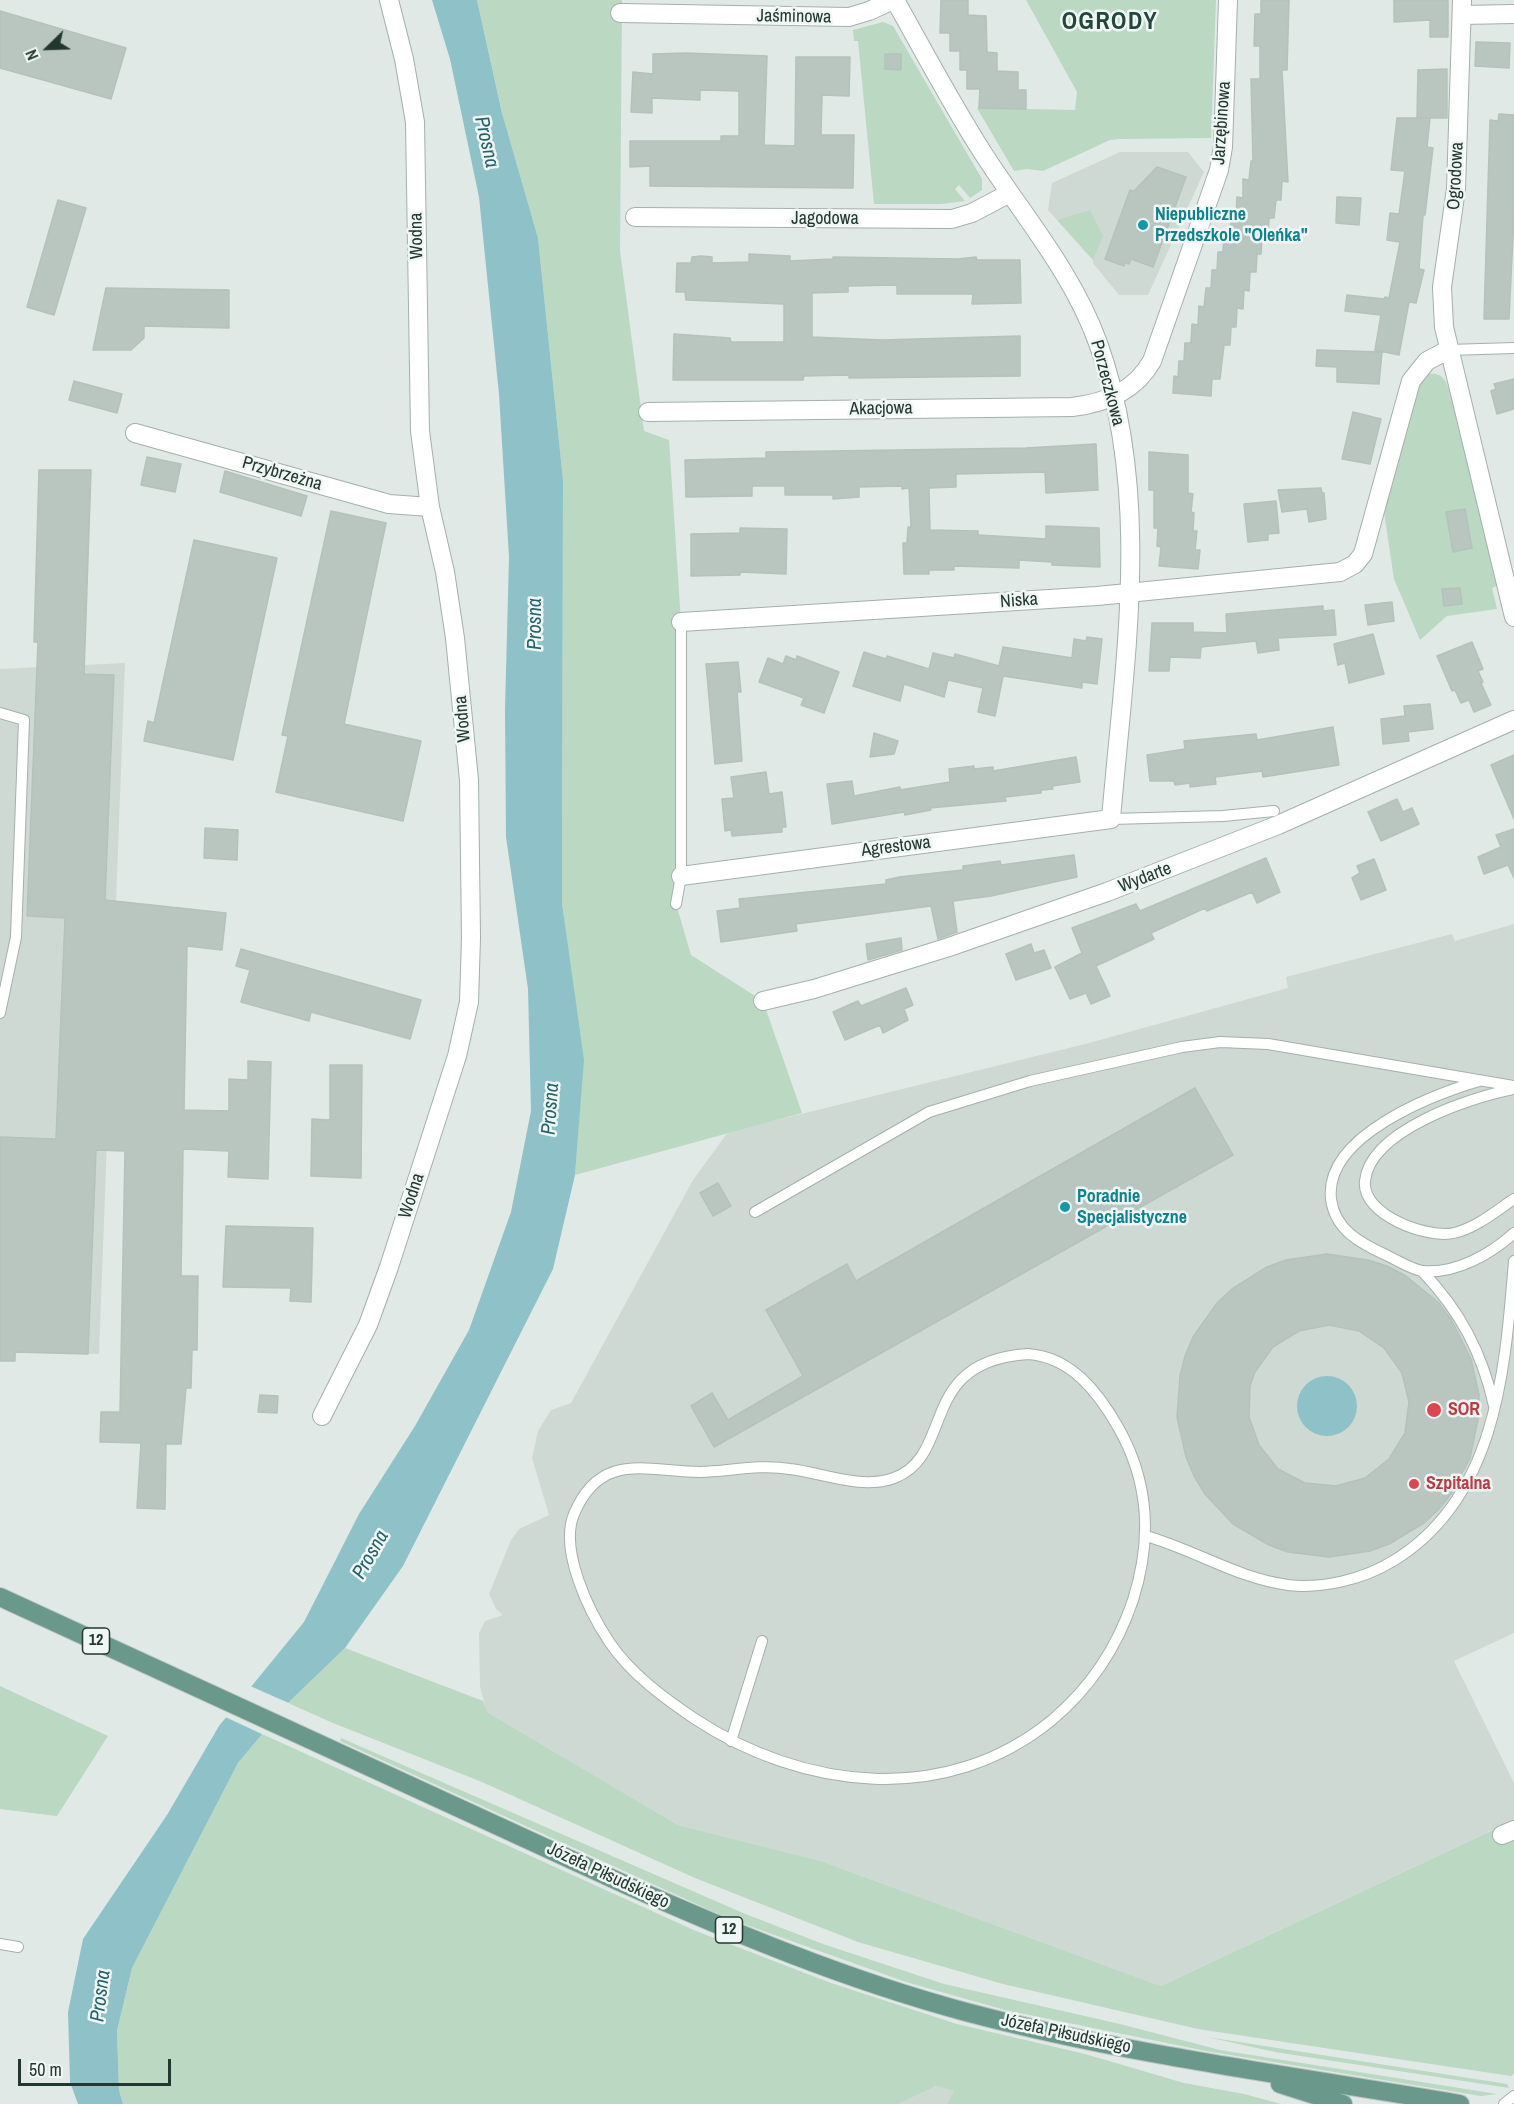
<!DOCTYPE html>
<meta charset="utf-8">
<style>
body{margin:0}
#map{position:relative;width:1514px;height:2104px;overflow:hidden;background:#e0e9e5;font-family:"Archivo Narrow",sans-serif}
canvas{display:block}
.north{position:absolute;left:18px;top:18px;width:60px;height:60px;-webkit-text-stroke:4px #f0f6f3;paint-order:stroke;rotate:247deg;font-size:16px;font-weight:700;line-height:24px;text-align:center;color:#233731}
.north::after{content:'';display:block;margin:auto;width:21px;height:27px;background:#233731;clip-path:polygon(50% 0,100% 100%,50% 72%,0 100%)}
.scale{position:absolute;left:18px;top:2059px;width:153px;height:27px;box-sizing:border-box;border:3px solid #233731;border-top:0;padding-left:8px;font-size:18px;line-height:21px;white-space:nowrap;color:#233731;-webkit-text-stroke:4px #f0f6f3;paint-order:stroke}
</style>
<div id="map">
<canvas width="1514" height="2104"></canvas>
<div class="north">N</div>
<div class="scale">50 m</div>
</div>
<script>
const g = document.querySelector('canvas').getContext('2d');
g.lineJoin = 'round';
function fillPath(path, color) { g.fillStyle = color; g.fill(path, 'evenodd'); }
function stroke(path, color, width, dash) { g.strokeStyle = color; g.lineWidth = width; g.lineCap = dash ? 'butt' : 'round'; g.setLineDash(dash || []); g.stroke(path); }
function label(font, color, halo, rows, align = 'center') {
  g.font = font + ' "Archivo Narrow",sans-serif'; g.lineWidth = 5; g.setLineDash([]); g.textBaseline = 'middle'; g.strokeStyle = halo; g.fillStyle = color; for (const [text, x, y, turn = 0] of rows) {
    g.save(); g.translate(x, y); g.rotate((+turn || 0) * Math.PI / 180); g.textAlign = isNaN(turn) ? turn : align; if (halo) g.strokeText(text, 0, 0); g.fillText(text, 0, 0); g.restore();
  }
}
const built = new Path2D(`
 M1120 152H1188L1204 172 1148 295H1119L1093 263V260L1048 210 1052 183Z
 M125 663 99 1354 16 1352 15 1361H0V669Z
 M1514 924V1633L1454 1661 1514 1783V1820L1161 1986 821 1861 678 1825 487 1713 480 1686 479 1633 485 1621 503 1615 496 1609 489 1594 511 1540 519 1529 549 1515 532 1458 538 1431 551 1410 571 1403 693 1180 728 1132 1089 1043 1288 988 1286 977 1452 934 1455 941Z
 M936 2086 954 2091 1088 2104H899Z`);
const green = new Path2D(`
 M477 0H622L620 251 644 431 669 440 681 622 676 904 691 955 763 1001 802 1113 575 1175 583 1066 562 903 563 480 538 238 503 117Z
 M1026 0H1216L1211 138 1119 139 1110 140 1043 171 1027 169 1014 171 977 108 1075 110 1077 92Z
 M883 22 893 26 982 179V190L970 198 959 185 955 189 965 201 941 204H874L858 41H854L853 30Z
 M1090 210 1103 236 1093 260 1057 220Z
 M1429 374C1443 372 1447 382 1450 394L1498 585 1492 588 1497 609 1447 616 1420 640 1394 579 1384 512 1407 419 1420 384Z
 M345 1648 483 1701 488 1713 678 1825 821 1861 1161 1986 1493 1830 1501 1843 1514 1837V2074L1511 2076 1198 2029 1003 1984 858 1942 695 1878 482 1782 333 1723 288 1703Z
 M0 1686 108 1736 57 1816 0 1809Z
 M262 1734 696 1931 831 1983 957 2024 1085 2054 1184 2083 1244 2094 1281 2104H947L954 2091 936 2086 899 2104H123L119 2090 117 2031 132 1968 238 1763Z
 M341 1738 743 1913 823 1944 944 1984 1120 2024 1220 2050 1497 2094 1481 2096 1206 2051 1005 2010 906 1982 727 1918 340 1741Z
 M1207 2037 1507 2084 1509 2088 1275 2052Z`);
const water = new Path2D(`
 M432 0H477L502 113 538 238 563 480 562 903 584 1060 575 1175 553 1269 403 1566 345 1648 288 1703 238 1763 132 1968 117 2031 119 2090 123 2104H78L70 2082 68 2012 83 1939 167 1815 219 1726 304 1622 359 1514 415 1426 469 1330 511 1212 531 1111 528 989 506 837 505 709 509 557 499 394 479 197 450 59Z
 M1297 1406a30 30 0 1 1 60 0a30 30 0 1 1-60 0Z`);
const pier = new Path2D(`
 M248 1685 291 1704 264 1735 223 1716Z`);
const building = new Path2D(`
 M941 0H968V15L986 16 987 52 997 53V71L1018 72V90H1026V109L979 108 980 89H967V70H960V51H950V33H940Z
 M1264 0H1289L1287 70H1282L1288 182 1282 181 1281 200H1276L1274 218H1269L1268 236H1262L1261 254H1257L1256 272H1250L1249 291 1244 290 1243 309 1237 308 1236 327H1231L1230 345H1224L1220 379H1212L1211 396 1173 393 1174 376 1178 377 1179 361H1184L1185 343H1191L1192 324 1198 325 1199 306 1204 307 1206 288H1211L1212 270H1217L1218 252H1223L1224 234H1230L1231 215 1236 216 1237 197 1243 198V179L1249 180 1251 161H1253L1251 79H1260V46H1254L1255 14H1261V1Z
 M1394 0H1448V37H1430V20L1394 22Z
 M0 11 126 48 111 99 0 68Z
 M1476 42 1510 43 1509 68 1475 66Z
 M686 53 767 56 764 145 795 146 796 57H850L849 96 822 95 821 135H854L853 188 650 186V166L630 167V141H721V136H739V91L700 90V100L652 98V113L631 112 633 72 653 74V54Z
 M885 54H901V70L885 69Z
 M1447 69V118H1417L1418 70Z
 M1499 114 1514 115V216L1509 319H1484L1490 120 1498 121Z
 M1397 118H1430L1427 147 1433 148 1425 215H1423L1419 269 1424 270 1416 303 1409 302 1399 355 1375 350 1381 315 1345 311 1347 295 1384 299 1385 297 1389 298 1400 242 1387 240 1390 213 1399 214 1405 171 1391 170Z
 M1157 167 1186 177 1153 267 1131 259 1129 264 1125 262 1124 266 1105 259 1130 190 1134 191Z
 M1337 197 1361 198 1359 225 1336 223Z
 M58 200 86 208 54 315 27 307Z
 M749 254 790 256V261L833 259V257L958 259 976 257 977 260H1020L1021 303 972 304 973 294H897V285L848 286V292L812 293V337L882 340 1020 336V376L849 378V375L804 376 803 380H673L674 334 730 338 731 342H784V304L686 300 685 292H676L677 263H691L692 257 701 256 712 257V263L749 262Z
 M106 288 229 290V328L144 326V338L131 350H93Z
 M1317 350 1382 352 1379 384 1337 382V367L1316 366Z
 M1514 379V409L1497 414 1491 391 1496 389 1494 384Z
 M74 381 122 394 117 413 69 400Z
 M1353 412 1381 419 1370 464 1342 459Z
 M1096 444 1098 490 1046 493 1045 472 956 474V487L929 488 930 530 978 531V535L1046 539V526L1099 528 1100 567 1052 565V562L1019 560V568L954 566V570H929V574H904L903 543H907L908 527H911L909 488 902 489V486L859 487V497L833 499V495H785V486H752V496L686 497 685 460 766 458V452L1026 448Z
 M1149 452 1188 455V493L1193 494 1191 512 1194 513 1193 531H1197L1195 550H1200L1198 569 1159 566 1161 547 1157 546 1158 528H1154V490H1149Z
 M147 457 181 464 175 492 141 485Z
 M39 470H91L84 674 114 675 105 900 226 913 222 950 187 946 184 1110 229 1111V1079L248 1080V1061L271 1062 268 1179 228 1177 229 1151 183 1149 181 1276H198L197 1350H192L191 1388H186L181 1444H166L165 1509 137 1508 141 1443 100 1442 101 1412H120L125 1151 96 1150 88 1354 15 1352V1361H0V1137L56 1139 65 918 27 916 38 642H34Z
 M225 471 307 496 301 516 220 492Z
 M1321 488 1322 493H1324L1326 519 1309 522 1307 509 1282 512 1278 490Z
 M1276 501 1279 533 1268 534V540L1248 542 1244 504Z
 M1465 509 1472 548 1453 552 1446 512Z
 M331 511 386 523 344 724 421 741 403 821 276 792 288 736 282 735Z
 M740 528 787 529 786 574 740 572V575L691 576V534L740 533Z
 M194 540 277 558 233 760 144 741 148 721 154 723Z
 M1460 588 1462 604 1444 606 1442 589Z
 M1392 602 1394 621 1368 625 1365 605Z
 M1323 606V611L1334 610 1336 635 1278 638 1279 650 1258 653 1256 641 1201 647 1200 658 1170 657 1169 671H1149L1152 623H1193V632L1227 633 1226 614Z
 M1373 634 1384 674 1349 683 1345 663 1338 665 1334 644Z
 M1087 637 1102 639 1097 684 1082 682V688L1003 676 995 716 978 712 983 688 948 680 944 697 904 684 900 701 853 686 864 652 886 659 887 656 929 669 933 653 954 658 955 654 999 666 1003 647 1072 658 1074 639 1086 641Z
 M1472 642 1483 669 1478 671 1483 682 1481 683 1491 705 1474 712 1469 700 1461 703 1455 690 1452 691 1437 656Z
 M786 656 796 660 797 656 839 672 824 713 801 705 804 698 759 682 768 658 783 664Z
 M738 662 741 692H737L742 761 715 764 706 664Z
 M1430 704 1433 729 1408 732 1409 741 1383 744 1381 719 1405 716 1404 706Z
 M1333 727 1339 765 1263 777 1262 771 1215 777 1216 784 1190 787V783L1175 785 1174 781H1150L1147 755 1185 749 1184 741 1256 734 1257 740Z
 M874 733 898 741 894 754 870 757Z
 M1514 755V819L1491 765Z
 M1076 757 1080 782 1052 786 1053 789 1041 790V793L1005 797 1006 801 930 808 931 810 905 815 904 812 832 824 827 784 852 781 854 796 900 787V790L950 782 949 769 974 766V769L993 767V771Z
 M766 772 769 794 782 792 786 827H782V832L732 836 731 830 725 831 722 799 734 798 731 777Z
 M1397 799 1403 812 1412 808 1419 824 1381 841 1368 812Z
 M205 828 238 830 237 860 204 858Z
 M1514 829V878L1508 865 1484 874 1478 857 1501 847 1496 835Z
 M1074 855 1077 877 991 896 953 901 957 932 938 939 931 906 796 924 797 931 721 942 717 911 740 908 739 899 886 884V880L899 877 963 870V866L1000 861 1001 865Z
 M1266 858 1280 892 1257 903 1252 892 1207 911 1205 908 1151 933 1154 939 1096 966 1110 996 1091 1004 1086 993 1070 999 1055 967 1082 953 1072 928 1136 904 1140 911Z
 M1374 859 1386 890 1361 900 1352 878 1360 873 1357 866Z
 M901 938 902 950 868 960 866 944Z
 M1031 944 1034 953 1044 950 1051 968 1016 980 1006 954Z
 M241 949 421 1000 410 1039 311 1012 309 1021 241 1002 250 970 236 966Z
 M906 988 913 1005 904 1009 908 1020 883 1033 880 1025 845 1040 833 1012 858 1001 861 1006Z
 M330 1065H362L361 1178 311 1176 312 1119 330 1120Z
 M1195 1088 1233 1155 714 1447 691 1406 712 1393 728 1420 803 1376 766 1310 847 1264 856 1281Z
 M718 1183 731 1206 713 1216 700 1193Z
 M226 1226 313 1228 311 1302 290 1301 291 1288 223 1287Z
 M1327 1254 1368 1260 1387 1266 1406 1276 1438 1302 1452 1321 1471 1359 1479 1395V1415L1470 1458 1451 1494 1439 1509 1424 1523 1389 1544 1370 1551 1329 1557 1288 1552 1269 1545 1233 1524 1205 1494 1194 1476 1186 1457 1177 1417 1180 1376 1185 1356 1193 1337 1217 1303 1232 1289 1267 1267 1286 1260ZM1329 1325 1359 1331 1384 1348 1402 1373 1409 1402 1405 1433 1389 1459 1365 1478 1336 1486 1305 1483 1278 1469 1259 1445 1249 1417 1250 1386 1255 1372 1273 1347 1299 1331Z
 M260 1395 278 1396 277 1413 258 1412Z`);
const lane = new Path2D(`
 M1448 350 1514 348
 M0 713 24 720 16 937 0 1013
 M1111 819 1223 816 1274 811
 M676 904 681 876V622
 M1479 1081C1432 1095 1324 1136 1331 1199 1335 1230 1360 1243 1386 1255 1397 1260 1412 1270 1423 1271 1456 1274 1491 1254 1514 1233
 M1514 1089C1472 1097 1370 1130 1365 1181 1361 1215 1428 1239 1454 1233 1476 1228 1496 1211 1514 1199
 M755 1212 929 1112 1030 1081 1182 1047 1220 1042 1268 1044 1514 1086
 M1422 1271C1460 1311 1482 1352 1494 1406
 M1028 1354C1071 1357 1098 1392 1118 1427 1150 1483 1152 1540 1133 1600 1117 1648 1090 1688 1052 1720 946 1807 803 1790 695 1719 664 1698 631 1674 610 1643 589 1612 559 1550 574 1514 601 1450 648 1472 700 1472 730 1471 760 1464 790 1469 823 1473 861 1490 894 1478 956 1455 916 1361 1028 1354Z
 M1146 1536C1195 1550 1237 1578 1288 1585 1323 1589 1364 1579 1393 1561 1497 1498 1505 1370 1514 1261
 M731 1741 762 1641
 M0 1944 18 1947
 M1504 2104 1514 2096`);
const street = new Path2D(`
 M1462 0 1456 189 1442 287 1444 327 1514 617
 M620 13 849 17 869 11 893 0
 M1462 15 1514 14
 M635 217 952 219 972 213 1010 193
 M648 412 1072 407C1106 403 1135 391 1152 361L1219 170 1223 147 1228 0
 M135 433 389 504 430 507
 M681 622 1097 596 1340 572 1355 564 1363 554 1411 381 1427 361 1448 350
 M681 876 1111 819C1124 663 1153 495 1098 343 1072 271 1021 213 981 150 950 101 923 50 895 0
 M763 1001 814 989 949 947 1107 892 1278 825 1514 720
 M322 1416 368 1325 389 1267 457 1056 469 1002 471 938 469 780 455 638 445 572 430 507 420 431 415 122 404 59 389 0
 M1502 1835 1514 1830`);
const primary = new Path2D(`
 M0 1597 622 1883C734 1933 847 1980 966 2012 1128 2055 1295 2076 1460 2104
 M1280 2084 1343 2104`);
const markers = [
 [1143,225,6,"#0f9aa8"],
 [1065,1207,6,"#0f9aa8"],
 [1434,1410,8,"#e0444e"],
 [1414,1484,6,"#e0444e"]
];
const shields = [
 [96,1641,27],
 [729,1930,27]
];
const shieldNames = [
 ["12",96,1641],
 ["12",729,1930]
];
const streetNames = [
 ["Jaśminowa",794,17,1],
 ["Jarzębinowa",1222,123,-86],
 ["Ogrodowa",1456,176,-87],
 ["Jagodowa",825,219],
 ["Wodna",417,236,-91],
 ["Porzeczkowa",1107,383,75],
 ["Akacjowa",881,409,-1],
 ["Przybrzeżna",282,474,16],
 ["Niska",1019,601,-4],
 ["Wodna",463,719,-95],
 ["Agrestowa",896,847,-7],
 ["Wydarte",1145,878,-21],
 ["Wodna",412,1196,-72],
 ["Józefa Piłsudskiego",608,1876,25],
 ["Józefa Piłsudskiego",1066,2034,12]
];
const cultureNames = [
 ["Niepubliczne",1155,215],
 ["Przedszkole \"Oleńka\"",1155,236],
 ["Poradnie",1077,1197],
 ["Specjalistyczne",1077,1218]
];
const healthNames = [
 ["SOR",1448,1410],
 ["Szpitalna",1426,1484]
];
const waterNames = [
 ["Prosna",486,142,77],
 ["Prosna",536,624,-90],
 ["Prosna",551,1109,-86],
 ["Prosna",371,1555,-60],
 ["Prosna",101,1996,-83]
];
const districtNames = [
 ["OGRODY",1110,23]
];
fillPath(built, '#cfd9d4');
fillPath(green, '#bbd8c2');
fillPath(water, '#8ec2c8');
fillPath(pier, '#e0e9e5');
fillPath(building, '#b9c6c0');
stroke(building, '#b3c2bb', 1.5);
stroke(lane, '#a4b0ab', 12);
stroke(street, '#a4b0ab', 20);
stroke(primary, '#bdc3c1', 20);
stroke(lane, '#fff', 10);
stroke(street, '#fff', 18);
stroke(primary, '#6a998b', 18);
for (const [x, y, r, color] of markers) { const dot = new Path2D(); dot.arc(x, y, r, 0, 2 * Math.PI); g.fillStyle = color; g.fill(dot); stroke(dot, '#f0f6f3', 2); }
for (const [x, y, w] of shields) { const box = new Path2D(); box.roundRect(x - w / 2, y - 13, w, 26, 4.5); g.fillStyle = '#f0f6f3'; g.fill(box); stroke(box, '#233731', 1.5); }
label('bold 16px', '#233731', null, shieldNames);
label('18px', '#233731', '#f0f6f3', streetNames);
label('bold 18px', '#0d838f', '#f0f6f3', cultureNames, 'left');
label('bold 18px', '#be3a42', '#f0f6f3', healthNames, 'left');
label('italic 20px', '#25636c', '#f0f6f3', waterNames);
g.letterSpacing = '1.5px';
label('bold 24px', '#22473c', '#f0f6f3', districtNames);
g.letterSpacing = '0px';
</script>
